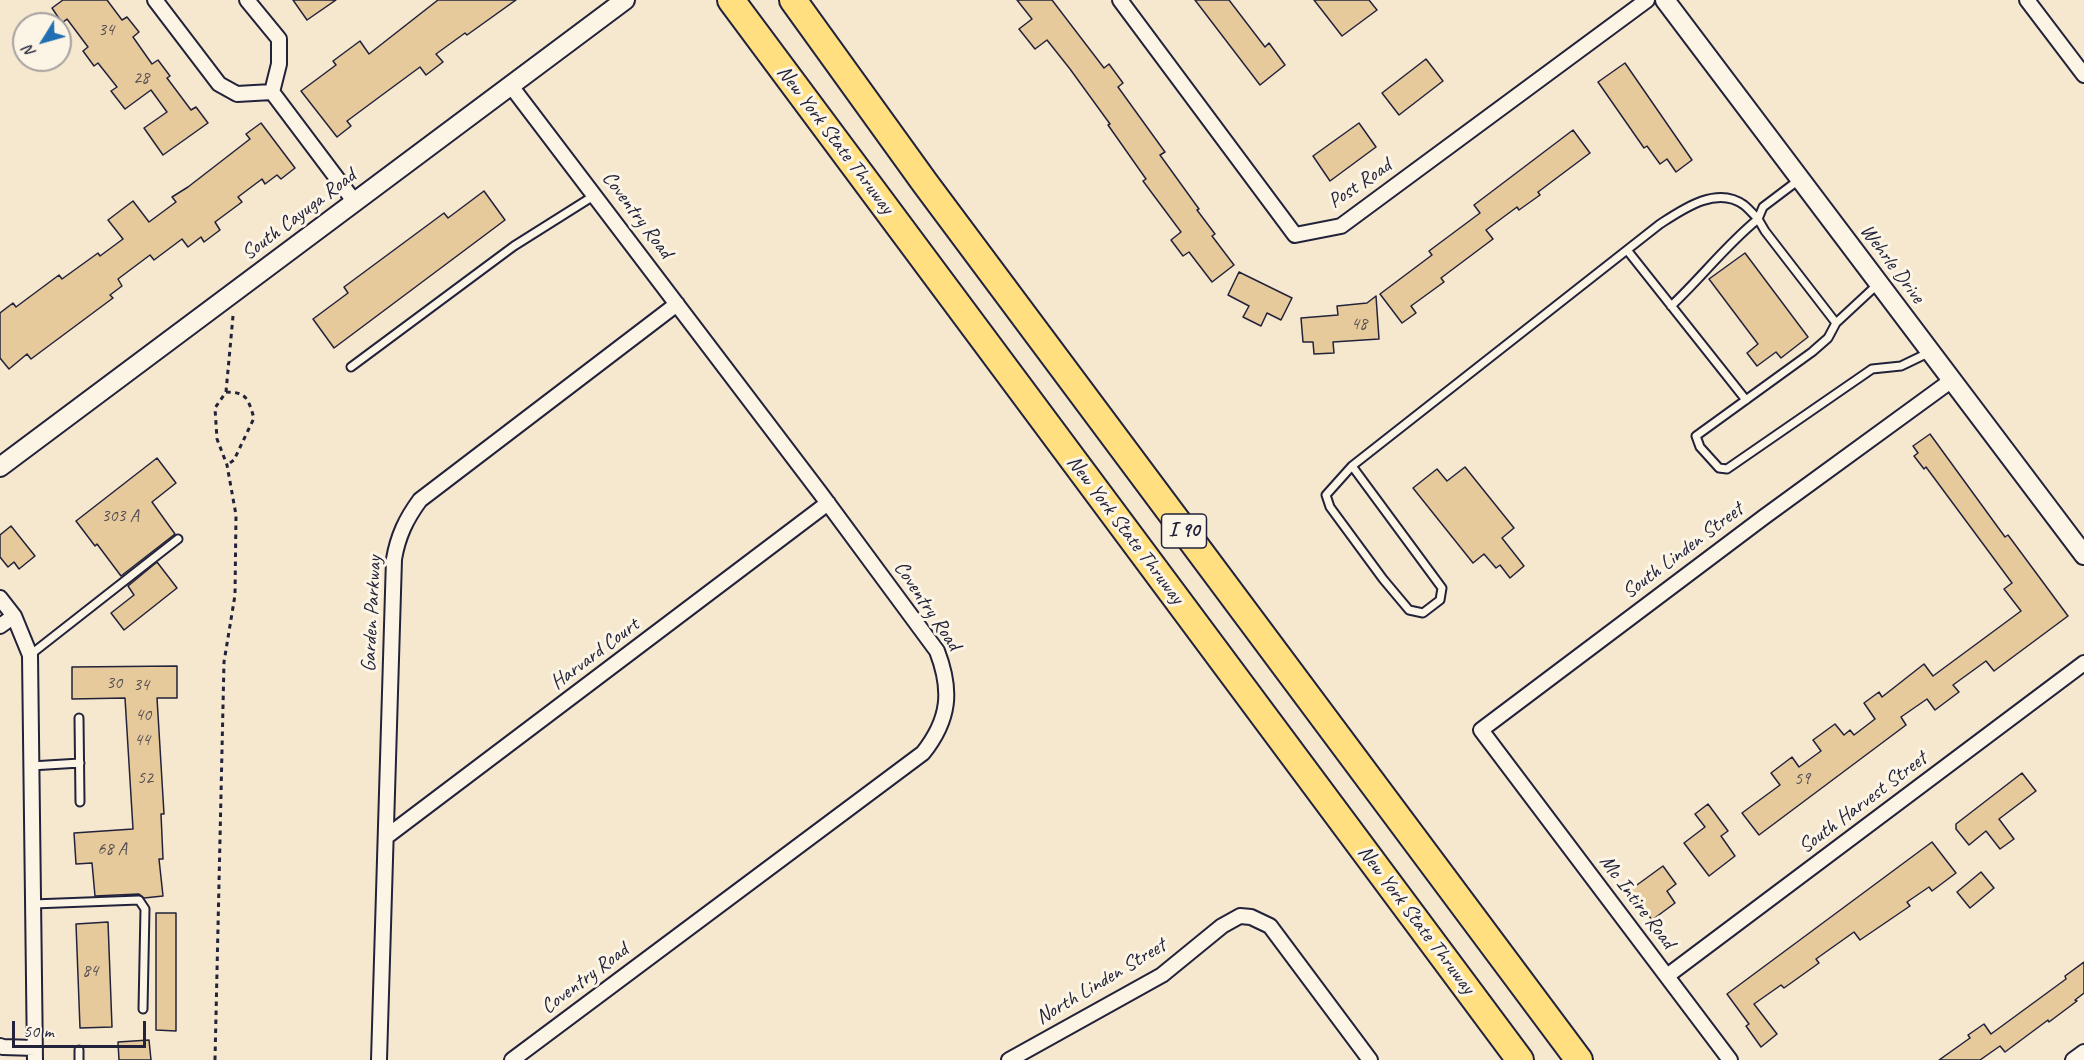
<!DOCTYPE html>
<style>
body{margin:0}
#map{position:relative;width:2084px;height:1060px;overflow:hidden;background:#f6e8cf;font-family:Caveat,sans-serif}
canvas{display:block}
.north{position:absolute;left:12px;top:12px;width:60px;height:60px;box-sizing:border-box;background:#fcf5e5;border:2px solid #a5a1a1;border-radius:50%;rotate:233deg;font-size:16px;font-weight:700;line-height:24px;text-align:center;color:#22223b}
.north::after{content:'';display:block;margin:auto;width:21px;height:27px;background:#1f6fb2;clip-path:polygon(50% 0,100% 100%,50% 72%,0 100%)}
.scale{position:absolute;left:12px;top:1021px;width:134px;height:27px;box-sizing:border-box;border:3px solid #22223b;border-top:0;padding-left:8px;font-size:18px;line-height:21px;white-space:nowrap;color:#22223b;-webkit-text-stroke:4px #fcf5e5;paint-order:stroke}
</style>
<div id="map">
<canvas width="2084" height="1060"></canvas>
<div class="north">N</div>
<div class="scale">50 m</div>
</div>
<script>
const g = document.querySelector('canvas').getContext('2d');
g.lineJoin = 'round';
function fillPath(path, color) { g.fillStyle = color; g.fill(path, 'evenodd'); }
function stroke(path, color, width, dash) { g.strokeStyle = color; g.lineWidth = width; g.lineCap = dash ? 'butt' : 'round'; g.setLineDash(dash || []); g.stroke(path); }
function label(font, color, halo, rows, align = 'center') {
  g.font = font + ' Caveat,sans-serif'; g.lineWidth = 6; g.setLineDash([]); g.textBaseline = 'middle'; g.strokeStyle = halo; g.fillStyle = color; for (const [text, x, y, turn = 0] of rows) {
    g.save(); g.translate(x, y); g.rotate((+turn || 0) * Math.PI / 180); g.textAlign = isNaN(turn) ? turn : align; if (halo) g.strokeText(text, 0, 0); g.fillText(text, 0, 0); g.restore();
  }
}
const building = new Path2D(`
 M63 0H107L122 20 127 17 139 32 133 37 152 64 158 60 170 76 167 78 191 110 196 107 208 123 163 155 144 128 167 112 151 90 125 109 111 91 117 87 98 63 94 66 83 51 88 47 67 19 62 23 52 8Z
 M293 0H336L307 20Z
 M438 0H516L467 35 465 33 436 54 443 62 426 75 420 67 378 98 347 121 351 126 337 137 301 91 336 65 333 61 360 41 369 54Z
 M1017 0H1052L1104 68 1109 64 1123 83 1118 87 1165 152 1160 155 1199 209 1197 210 1215 234 1212 236 1234 265 1212 282 1189 252 1183 256 1171 240 1181 232 1143 181 1146 179 1108 125 1110 124 1070 69 1047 40 1035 49 1019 29 1032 19Z
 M1195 0H1229L1265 47 1269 43 1285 65 1260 85Z
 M1314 0H1369L1377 10 1342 36Z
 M1426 59 1443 81 1399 115 1382 93Z
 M1625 63 1692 160 1676 172 1667 159 1660 164 1647 146 1644 148 1598 82Z
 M261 123 295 168 281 179 277 175 265 184 262 179 238 197 242 202 215 222 220 230 204 242 201 237 188 247 182 239 154 260 150 255 118 279 122 286 110 295 113 298 31 359 27 354 9 369 0 358V313L13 303 16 307 59 275 62 279 98 253 100 256 123 239 108 220 133 201 149 222 176 202 172 197 188 187 250 139 246 134Z
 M1359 123 1376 147 1330 181 1313 156Z
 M1573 130 1590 153 1538 192 1540 195 1519 210 1517 207 1486 230 1493 239 1441 278 1444 282 1411 306 1416 313 1402 323 1380 294 1432 255 1429 251 1480 213 1474 205Z
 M484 191 505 220 334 348 313 319 348 293 344 287 444 213 448 218Z
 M1745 253 1808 337 1781 358 1776 352 1757 366 1747 353 1758 344 1709 279Z
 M1239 272 1292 298 1281 320 1267 313 1261 326 1243 317 1249 306 1228 295Z
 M1376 296 1379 339 1333 342 1334 353 1314 354 1313 342H1303L1301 318 1338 315 1337 306 1367 303Z
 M1930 434 2005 537 2008 535 2068 616 1994 671 1986 661 1953 685 1959 692 1935 710 1927 699 1901 717 1906 725 1759 835 1742 813 1780 785 1771 773 1792 757 1799 767 1821 751 1813 740 1835 724 1844 735 1850 730 1854 735 1875 719 1864 703 1879 692 1882 697 1924 664 1933 676 2021 611 2004 589 2012 583 1926 467 1924 469 1914 456 1918 453 1913 446Z
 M157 458 176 483 152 502 175 534 121 576 97 544 95 546 76 521Z
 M1465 467 1514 528 1502 538 1524 566 1510 578 1500 565 1496 568 1484 554 1473 563 1413 488 1437 469 1447 481Z
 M11 526 35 556 19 569 14 562 8 567 0 557V535Z
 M157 562 177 588 124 630 111 613 134 595 128 586Z
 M177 666V698H157L164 814H161L163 859H159L163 896 144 898 139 894 95 896 92 863 76 864 74 833 133 829 125 698 72 699V667Z
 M2022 773 2036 791 1999 819 2014 839 2000 849 1986 831 1969 845 1956 829V824Z
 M1708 804 1728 831 1721 836 1735 856 1709 876 1684 843 1705 827 1695 814Z
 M1932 842 1956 873 1932 891 1929 887 1907 902 1910 906 1860 940 1854 932 1816 959 1819 963 1784 988 1781 985 1754 1004 1777 1034 1761 1047 1746 1026 1749 1024 1727 994Z
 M1663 866 1676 884 1667 891 1675 903 1652 920 1630 890Z
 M1981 872 1994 888 1970 908 1957 892Z
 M156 913H176V1031L156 1030Z
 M108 922 112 1027 80 1028 76 924Z
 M2084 962V993L2075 1000 2077 1001 2049 1022 2048 1020 2005 1052 2000 1046 1980 1060H1939L1970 1038 1968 1035 1984 1024 1991 1034 2066 979 2065 976Z
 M149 1040 151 1060H119L118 1042Z`);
const path = new Path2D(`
 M226 392C247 392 248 399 254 418L234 460 227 465
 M215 1060 224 662 235 595 236 515 227 465 217 439 215 408 226 392 233 316`);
const service = new Path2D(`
 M1800 179 1763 207 1758 219 1765 231 1836 323 1878 284
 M1627 250 1746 400
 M1836 323 1828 338 1812 352 1696 436 1700 447 1719 468 1727 469 1872 369 1901 366 1928 353
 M351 367 514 246 595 195
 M1352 466 1442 588 1440 600 1423 613 1409 610 1383 579 1330 507 1326 495 1352 466 1660 224C1683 209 1717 185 1744 205 1749 209 1754 215 1758 219 1726 245 1701 278 1671 306
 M30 655 178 539
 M79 718 80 802
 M31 766 80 763
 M33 904 139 900 145 909 143 1009
 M79 1050V1060`);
const minor = new Path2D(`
 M155 0 219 84 237 94 272 92
 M247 0 279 39V64L272 92
 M1120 0 1295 235 1341 226 1647 0
 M2027 0 2084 75
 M511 86 821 494 937 651C952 690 950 719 923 753L512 1060
 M272 92 354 201
 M0 598 14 616 30 655 35 1060
 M0 626 14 616
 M386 837 828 503
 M1667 976 2084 663
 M0 1046 3 1047 35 1048
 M379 1060 394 559C398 536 406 519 420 500L677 304
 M1009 1060 1162 975 1222 926 1240 916 1251 917 1270 926 1370 1060
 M1730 1060 1481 730 1764 517 1952 380
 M2073 1060 2084 1052`);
const tertiary = new Path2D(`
 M1665 0 2084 555
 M0 467 625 0`);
const motorway = new Path2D(`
 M731 0 1520 1060
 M793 0 925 183 1579 1060`);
const numberNames = [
 ["34",106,30],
 ["28",141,78],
 ["48",1359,324],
 ["303 A",120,516],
 ["30",114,683],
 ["34",141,685],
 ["40",143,715],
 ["44",142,740],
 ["52",145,778],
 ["59",1802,779],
 ["68 A",112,849],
 ["84",90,971]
];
const shields = [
 [1184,531,45]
];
const shieldNames = [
 ["I 90",1184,531]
];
const streetNames = [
 ["New York State Thruway",835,140,53],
 ["Post Road",1360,184,-34],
 ["South Cayuga Road",299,215,-37],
 ["Coventry Road",637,215,53],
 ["Wehrle Drive",1892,264,53],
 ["New York State Thruway",1125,530,53],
 ["South Linden Street",1683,551,-37],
 ["Coventry Road",927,606,56],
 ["Garden Parkway",372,614,-87],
 ["Harvard Court",595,654,-37],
 ["South Harvest Street",1863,803,-37],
 ["Mc Intire Road",1637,902,53],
 ["New York State Thruway",1416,920,53],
 ["Coventry Road",585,979,-37],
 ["North Linden Street",1101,982,-31]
];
fillPath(building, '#e7ca9b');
stroke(building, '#22223b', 1.5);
stroke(service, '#22223b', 11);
stroke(minor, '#22223b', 18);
stroke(tertiary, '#22223b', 22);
stroke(motorway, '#22223b', 30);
stroke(path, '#22223b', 3, [4.5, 4.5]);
stroke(service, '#fcf5e5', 7);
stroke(minor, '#fcf5e5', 14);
stroke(tertiary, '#fcf5e5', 18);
stroke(motorway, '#ffdf80', 26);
label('18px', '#534c53', null, numberNames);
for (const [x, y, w] of shields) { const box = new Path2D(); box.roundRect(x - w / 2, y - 17, w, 34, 4.5); g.fillStyle = '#fcf5e5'; g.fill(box); stroke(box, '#22223b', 1.5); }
label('bold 20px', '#22223b', null, shieldNames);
label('21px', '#22223b', '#fcf5e5', streetNames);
</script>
